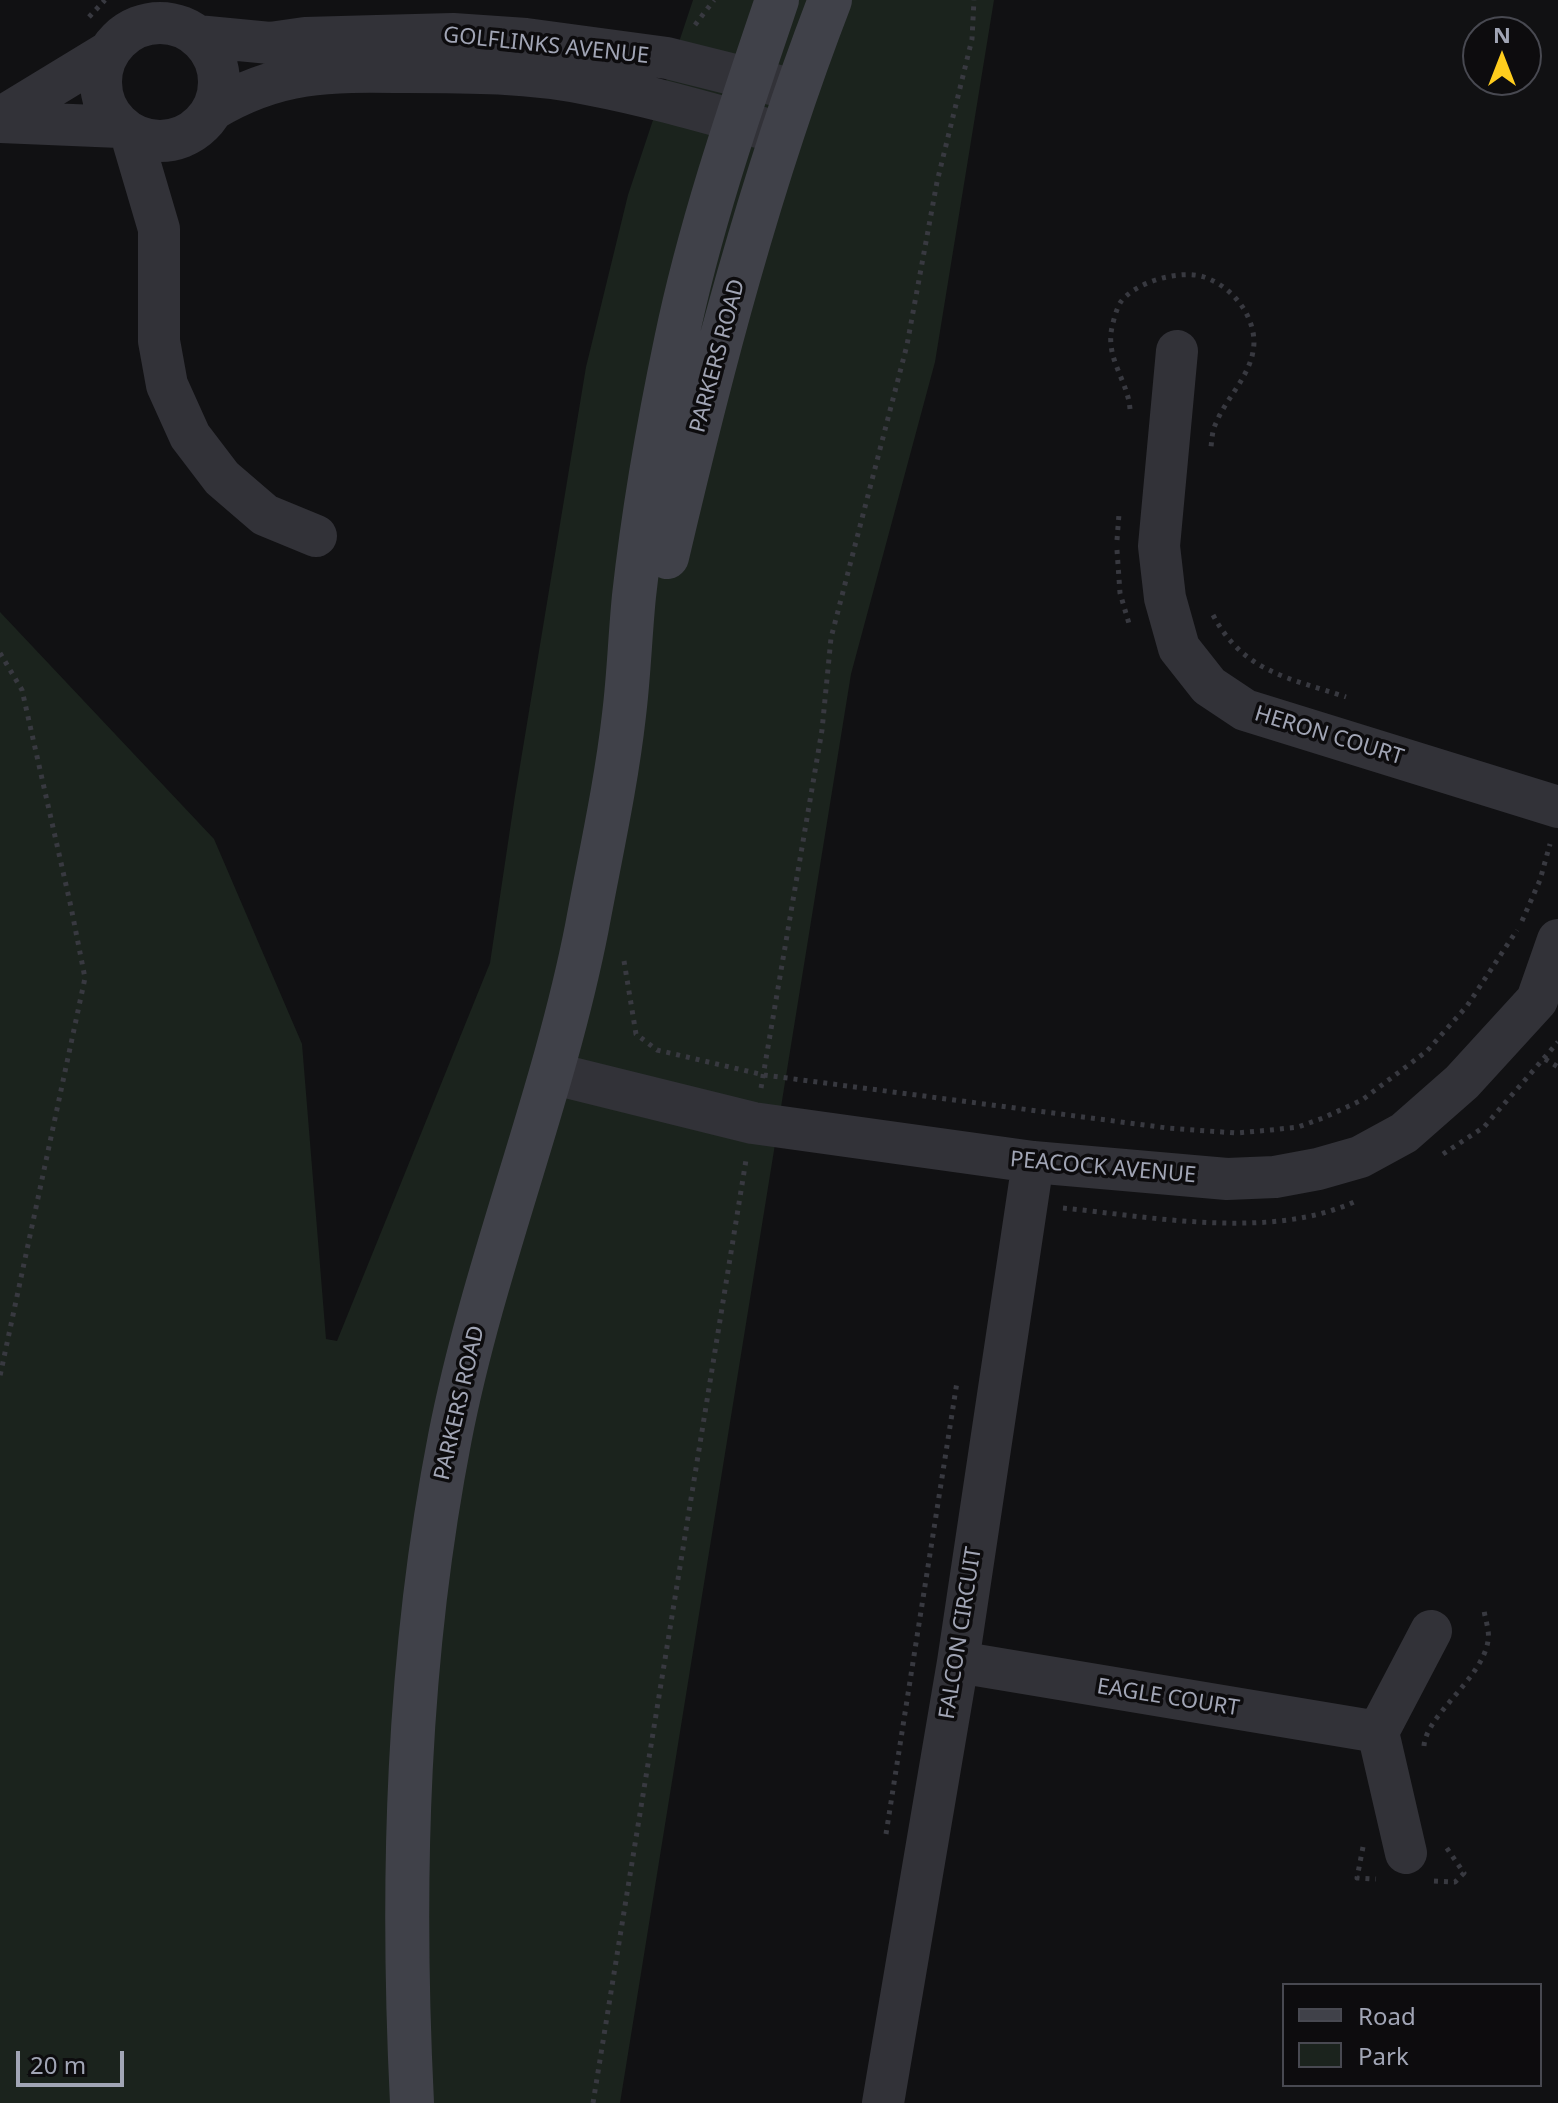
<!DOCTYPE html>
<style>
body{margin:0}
#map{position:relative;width:1558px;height:2103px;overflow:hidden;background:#111113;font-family:"Noto Sans",sans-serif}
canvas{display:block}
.legend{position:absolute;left:1282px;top:1983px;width:260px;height:104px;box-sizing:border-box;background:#0d0c0e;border:2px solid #484951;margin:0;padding:10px 14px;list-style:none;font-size:24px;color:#a1a5b5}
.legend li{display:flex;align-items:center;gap:16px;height:40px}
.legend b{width:40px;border:2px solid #484951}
.north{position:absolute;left:1462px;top:16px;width:80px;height:80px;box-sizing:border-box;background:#0d0c0e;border:2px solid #484951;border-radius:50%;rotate:0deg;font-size:22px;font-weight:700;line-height:32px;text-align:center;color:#a1a5b5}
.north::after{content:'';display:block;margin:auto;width:28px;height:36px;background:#ffcd1d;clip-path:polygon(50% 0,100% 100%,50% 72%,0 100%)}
.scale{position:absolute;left:16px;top:2051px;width:108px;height:36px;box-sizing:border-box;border:4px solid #a1a5b5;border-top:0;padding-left:10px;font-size:24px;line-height:28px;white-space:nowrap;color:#a1a5b5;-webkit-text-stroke:6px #0d0c0e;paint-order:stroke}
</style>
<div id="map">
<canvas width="1558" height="2103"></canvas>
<ul class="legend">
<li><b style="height:10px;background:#404149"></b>Road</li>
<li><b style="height:22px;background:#1b231d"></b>Park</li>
</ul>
<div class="north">N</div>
<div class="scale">20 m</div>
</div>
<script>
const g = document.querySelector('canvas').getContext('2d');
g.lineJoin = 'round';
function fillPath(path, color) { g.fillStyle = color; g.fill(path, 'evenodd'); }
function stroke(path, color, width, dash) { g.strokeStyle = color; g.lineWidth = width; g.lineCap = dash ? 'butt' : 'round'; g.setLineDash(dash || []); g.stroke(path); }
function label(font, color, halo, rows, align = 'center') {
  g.font = font + ' "Noto Sans",sans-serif'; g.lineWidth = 7; g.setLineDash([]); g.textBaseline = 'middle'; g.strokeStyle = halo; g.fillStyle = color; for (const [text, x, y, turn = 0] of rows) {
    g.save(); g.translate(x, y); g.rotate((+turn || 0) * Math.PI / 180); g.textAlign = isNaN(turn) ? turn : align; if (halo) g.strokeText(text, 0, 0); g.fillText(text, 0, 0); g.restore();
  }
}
const green = new Path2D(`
 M693 0H994L935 362 851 674 620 2103H0V612L214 839 302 1044 326 1339 337 1341 490 963 515 796 586 367 628 195Z`);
const path = new Path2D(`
 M89 17 105 0
 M695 25 714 0
 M1130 409C1128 382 1108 362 1111 333 1112 325 1116 310 1120 303 1134 282 1181 269 1204 277 1231 286 1253 313 1254 341 1254 373 1227 396 1216 423 1212 431 1212 439 1211 447
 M1117 540 1119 514
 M1117 550 1120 593 1130 627
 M1213 615C1243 672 1289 678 1346 697
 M0 653 22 690 71 907 85 978 0 1376
 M1522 921 1540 880 1550 844
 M624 961 636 1034 657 1050 764 1075 1167 1128 1236 1133 1271 1130 1298 1127 1323 1118 1362 1100 1427 1051 1467 1006 1517 930
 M1545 1059 1558 1067
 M761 1088 822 730 831 638 907 345 937 182 972 39 974 0
 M1443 1154 1484 1127 1558 1042
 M1063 1208C1153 1217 1270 1240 1354 1202
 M1424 1746C1426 1715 1482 1679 1488 1641 1490 1631 1485 1619 1484 1610
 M886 1834 957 1382
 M1363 1847 1357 1878 1376 1879
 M1434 1881 1455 1882 1464 1873 1446 1847
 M593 2103 746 1160`);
const street = new Path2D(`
 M101 82a59 59 0 1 1 118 0a59 59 0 1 1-118 0Z
 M197 36 270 43 305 38 377 36 453 34 526 39 667 58 795 90
 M212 110C278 70 330 71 405 72 467 72 531 72 592 85 655 97 718 116 780 133
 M0 118 107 53
 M0 122 120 127
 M131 134 159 229V341L167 385 190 436 222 478 265 515 316 536
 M1177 351 1159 546 1165 598 1179 648 1209 686 1245 710 1558 807
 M551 1073 753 1123 1033 1162 1227 1179 1275 1177 1318 1169 1360 1157 1404 1133 1462 1082 1537 1000 1558 940
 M958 1662 1378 1732
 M1406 1853 1378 1732 1431 1631
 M883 2103 958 1662 1033 1162`);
const secondary = new Path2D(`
 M667 557C711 369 760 181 830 0
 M412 2103C401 1880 407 1657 450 1437 484 1264 553 1100 587 927 600 857 616 786 624 715 629 675 630 636 634 596 643 514 659 422 676 341 700 225 739 112 777 0`);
const streetNames = [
 ["GOLFLINKS AVENUE",546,46,6],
 ["PARKERS ROAD",718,356,-75],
 ["HERON COURT",1329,736,17],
 ["PEACOCK AVENUE",1103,1168,5],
 ["PARKERS ROAD",460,1403,-77],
 ["FALCON CIRCUIT",961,1633,-81],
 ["EAGLE COURT",1168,1698,9]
];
fillPath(green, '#1b231d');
stroke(path, '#383940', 5, [4, 6]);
stroke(street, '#323238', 42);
stroke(secondary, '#404149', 44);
label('22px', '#a1a5b5', '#0d0c0e', streetNames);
</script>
